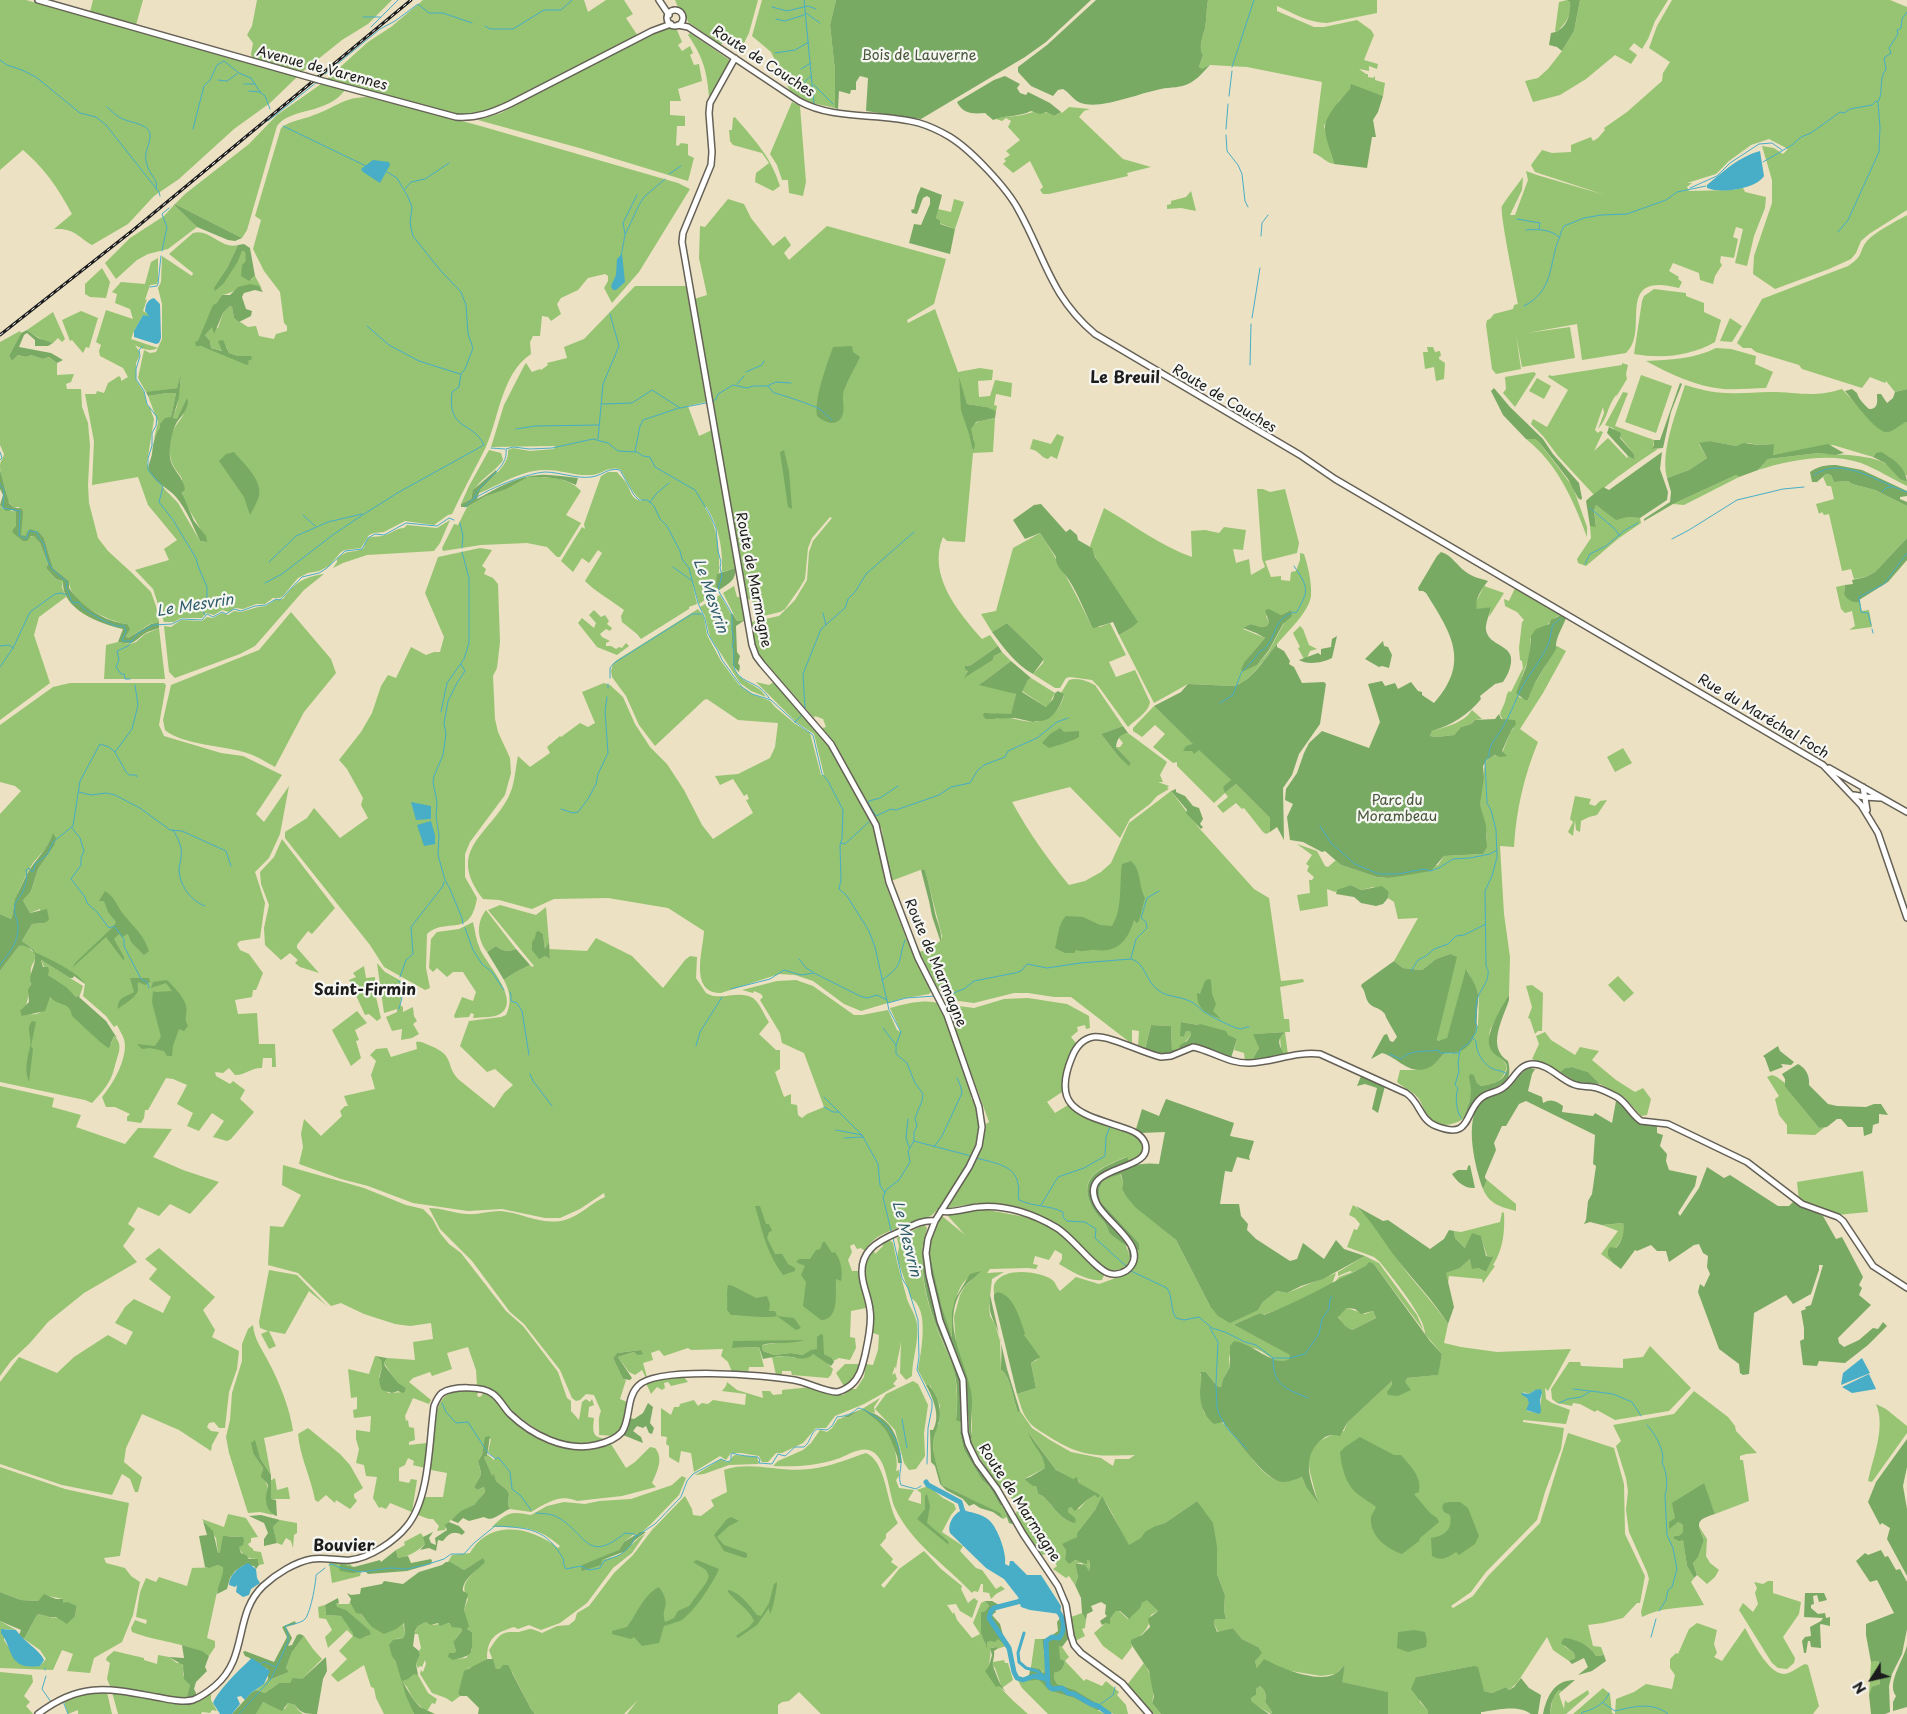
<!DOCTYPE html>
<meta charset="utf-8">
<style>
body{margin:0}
#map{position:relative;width:1907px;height:1714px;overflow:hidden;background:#ece1c3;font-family:"Playpen Sans",sans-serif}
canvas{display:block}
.north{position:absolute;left:1847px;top:1654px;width:50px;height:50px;-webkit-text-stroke:4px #f6f6f2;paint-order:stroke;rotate:235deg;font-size:14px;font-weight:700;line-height:20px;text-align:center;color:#1c1c1c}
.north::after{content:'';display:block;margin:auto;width:18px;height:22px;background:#1c1c1c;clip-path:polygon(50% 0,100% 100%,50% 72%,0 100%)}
</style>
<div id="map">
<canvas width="1907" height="1714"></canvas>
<div class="north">N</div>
</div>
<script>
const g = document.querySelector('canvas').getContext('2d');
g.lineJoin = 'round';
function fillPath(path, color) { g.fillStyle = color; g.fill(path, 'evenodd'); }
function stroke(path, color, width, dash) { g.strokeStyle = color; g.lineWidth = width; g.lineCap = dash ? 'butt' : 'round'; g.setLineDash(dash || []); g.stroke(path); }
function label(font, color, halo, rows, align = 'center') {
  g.font = font + ' "Playpen Sans",sans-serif'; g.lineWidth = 4.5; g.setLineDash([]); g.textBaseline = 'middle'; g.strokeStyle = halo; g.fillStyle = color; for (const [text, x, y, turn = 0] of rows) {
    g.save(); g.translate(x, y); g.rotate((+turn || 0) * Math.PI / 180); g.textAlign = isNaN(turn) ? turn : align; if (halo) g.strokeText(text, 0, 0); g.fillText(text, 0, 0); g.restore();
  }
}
const green = new Path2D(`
 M0 0H26L297 77 270 103 234 129 179 179 154 196 128 224 92 245C77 236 74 228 54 229L72 214C58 188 46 170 23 150L0 170Z
 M93 0H143L136 25 90 12Z
 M257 0H392L368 24 342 40 302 72 252 58 251 54 253 43 247 35 252 26Z
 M423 0H584L588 12 606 0H624L633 14 626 18 638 36 493 110 472 114H457L327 79 368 42 391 27Z
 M675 0H758L749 33 744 43 727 36 721 45 688 22 685 11 678 7Z
 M762 0H836L830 25 835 71V108L808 102 791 93 771 52 752 36Z
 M1208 0H1377V13L1327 23C1309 23 1293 13 1277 6V11L1314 27H1324L1357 20 1371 30 1374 35 1364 60 1378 64 1377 69 1369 66V71L1359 69 1366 74H1368V77L1373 78 1375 76V80L1385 83 1383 96 1351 85V89L1339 101 1324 126 1334 164C1326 163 1321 155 1313 153L1322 82 1247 67 1210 65 1202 70 1199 67 1203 55C1198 46 1203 37 1205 28 1207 19 1206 9 1208 0Z
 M1567 0 1570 2C1572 14 1566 23 1557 32L1555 31 1559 2Z
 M1580 0H1668L1655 21 1648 39 1642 49 1634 43 1629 49 1637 55 1631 64 1615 55 1586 79 1560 95 1533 102 1525 81 1538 78 1548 69 1562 51 1574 31Z
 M1672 0H1890L1907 7V210L1869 234 1861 241 1856 253 1851 259 1829 269 1775 289 1753 274 1754 256 1772 203V180L1762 146 1774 148 1783 154 1788 149 1769 139 1751 145 1729 161 1716 174 1687 183H1692L1687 187 1689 191 1732 190 1743 188 1745 192 1766 197 1765 208 1754 236 1747 266 1735 263 1743 229 1736 227 1733 237 1738 239 1734 258 1721 256 1720 262 1722 265 1715 276 1713 284 1700 280 1699 273 1673 263 1669 271 1679 277 1678 279 1682 282 1679 288C1612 271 1651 331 1626 353L1582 360 1577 324 1527 333 1570 327 1575 358 1522 367 1516 335 1521 369 1496 374 1492 369 1486 325 1487 320 1490 319 1494 314 1513 309 1514 305 1518 304C1516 291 1499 211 1502 206 1508 196 1516 187 1523 177L1522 190 1510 215H1515L1528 180 1526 171 1537 175 1605 195 1535 172 1531 165 1542 150 1552 153 1571 152V145L1591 137 1593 141 1598 138 1605 130 1604 128 1627 112 1662 81 1663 73 1670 62 1649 48 1657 26Z
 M665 27 677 30 682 42 678 45 682 51 690 46 693 53 690 55 694 65 699 64 702 81 678 89 681 101H670V115L685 116V126H677L676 145 678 146 681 143 688 144V155L694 158 688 181 583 149 478 120 501 113Z
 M690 33 731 61 709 97C707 71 703 57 688 35Z
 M321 84 345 90C327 115 291 107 277 126L247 230 242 238 175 204 185 194 249 144 277 115Z
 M367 97 477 125 678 183 690 189 639 272 612 303 604 288 608 281V276L605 274 588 278 578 290 561 298 557 304 561 314 551 321 548 317 542 316 540 336H533L530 342 531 354C501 374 499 419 485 449 474 471 462 492 452 514L448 515 434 525 405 521 384 532 374 533 369 535 361 548 345 550 341 552 329 566 319 571 308 573 298 578 283 596 280 598H273L265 604H256L243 609 235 608 229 612 222 610 214 615 206 613 202 618H181L174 622H164L153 589 135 570 169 560 164 549 177 540 148 505 138 477 92 485 94 441 85 394H96L97 391 104 393 108 383 119 376 121 378V381L128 377 123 368 100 356 99 351 101 345 96 342 106 310 133 319 130 309 115 303 117 294 112 292 121 282 145 284 151 262 158 258V281L157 284 150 285 145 300 147 299 143 311 150 315 149 317 143 315 134 331 131 339 158 348C150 352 142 349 135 345L139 351V357L136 363V380L144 392 147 405 150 408 154 419 147 463 149 468 153 477 178 503 200 541 206 542C201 527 192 516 185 502 181 495 183 487 182 479 181 476 178 473 176 470 168 459 169 446 172 434 174 427 178 423 182 417 185 413 185 404 187 399L177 420 173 418 177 406 181 378 177 388 150 392H146L138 378 144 350 150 353 156 352 162 339V304L158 288 161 282 162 256 192 276 193 273 169 254 193 233C209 228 222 250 238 245L227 268 215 288C229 282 234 264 242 251L245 252 251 280 255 276 262 289C246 277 236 294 222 295L196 346H201L248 361 251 356H238L229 353 226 346 221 347 223 351 211 348 210 341 205 335 212 326 218 328 223 313 230 306 232 307 234 318 248 327 256 326 259 336 274 339 276 334 287 331V326L284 323 280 292 264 271 253 249 261 220 255 216 281 128C291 120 302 120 314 115 337 107 341 98 367 97Z
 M792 102 800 106 806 182 803 196 789 193 788 180H782L777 165 770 154Z
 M1069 107 1090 109 1084 111 1079 117 1123 159 1151 167 1127 173 1128 176 1049 194H1043L1040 190 1043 187 1030 161 1013 173 1003 164 1006 161 1004 159 1010 155 1006 151 1020 140 1008 127 1011 121 1006 118 1002 121 996 119C1002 116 1009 117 1016 116 1033 114 1037 107 1054 116L1061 112 1062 113Z
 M735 117C755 141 770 155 780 186L773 191 755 182 756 173 769 163 762 153 733 145 730 141 729 130H732L733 118Z
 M1191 191 1196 211 1181 208 1167 209V205L1171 204V201L1186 197Z
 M728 199 744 204 751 218 773 246 785 236 791 245 784 253 789 260 827 226 946 259 934 304 907 320 908 323 935 309 958 372 980 368 993 370 992 380 978 381 979 397 990 396 995 380 1012 383 1011 397 996 394 994 405 997 406 996 411 987 409 986 407 967 404 959 380 973 452 974 440 970 429C976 419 986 421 995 418L993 452 973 453 965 542 947 541 943 537C927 575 958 612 982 639L990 635 998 646 971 665H967L968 671 965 677 993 660 994 656 1002 652 1011 661 983 682 1016 694 1011 715 984 713 997 719C1007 715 1016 720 1025 721 1044 725 1060 713 1064 695L1061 693 1069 680C1078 677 1087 681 1095 685L1123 726 1101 734 1118 756 1129 765 1131 763 1116 747H1120L1123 743 1119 738 1122 734 1128 733 1167 762 1160 775 1163 782H1158L1169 786 1167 788 1169 789 1157 796 1150 804 1130 819 1120 838 1070 787 1012 802C1029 833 1047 858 1069 885L1085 881 1101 872 1111 863 1129 823 1171 791 1199 828 1254 889 1269 898 1281 981 1303 979 1304 982 1280 987 1284 1019H1289L1290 1032H1285L1288 1055 1285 1056 1281 1049 1280 1037 1285 1032 1254 1034 1259 1048 1252 1060 1245 1061 1244 1053 1234 1050 1237 1039 1198 1025 1181 1022V1036L1184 1037 1186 1031H1190L1191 1035 1179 1049 1172 1051 1171 1026 1151 1025 1145 1050 1138 1046 1139 1031 1132 1030V1044L1071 997H1054L1028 993H1014L974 1003 951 1000 938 989 919 952 932 948 941 940 942 936 925 870 923 869 891 881 884 852 882 830 835 743 822 728 826 727 823 719 815 716 814 718 757 653 751 622 779 616 795 600 807 580 809 552 813 541 832 518 830 517 812 538 808 548 805 579 799 589 785 609 780 612 755 618 752 599 746 600 694 299 707 295 699 258 700 226 705 227Z
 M954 199 964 202 955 229 939 223 936 218 938 209 951 212Z
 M174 205 197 227 168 249 148 254 137 260 116 279 105 263 130 238 164 216Z
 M1907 215V389L1895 392 1886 381 1885 383 1870 377 1862 388 1802 369 1799 365 1756 352 1751 348H1743L1737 343 1762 299 1848 266C1865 255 1858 252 1867 241 1876 231 1895 222 1907 215Z
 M102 268 110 282 106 298 90 297 85 294V284Z
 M635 286H686L706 402 688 406 699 436 712 430 735 568 722 572C723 549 719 526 706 506L705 508C718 527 720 552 719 573L717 574 718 591 699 604 692 581 697 604 689 607V609L641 639 637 634 622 622 621 616 624 610C611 600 597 593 585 581L602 553 598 550 589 563 582 558 573 572 561 561 582 527 585 529 584 524 601 476 608 472H617C620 476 626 481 628 486 631 493 632 499 641 501L642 500C633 496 626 478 620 469 606 466 602 475 590 475 575 476 559 469 543 470 519 471 500 485 477 494 486 481 510 467 508 450L513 448 530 451 554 449 555 446 491 447 504 405 524 366 526 363 532 372 540 369 541 370 548 365 547 363 567 358 564 347 584 339Z
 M1654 289 1686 293V296L1704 303V312L1721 320 1715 342C1690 356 1663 359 1634 354L1642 301 1644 296Z
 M81 311 98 318 89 348 86 347 83 353 72 340 70 341 62 320Z
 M53 312 65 339 62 342 58 338 53 343C43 341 35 336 27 330Z
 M1730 318 1742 326 1732 342 1720 341Z
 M20 331 21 333 9 356 12 361 18 355 26 357 31 355 43 359 49 357 57 363V375L74 374 71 382 66 384 67 389H81L82 407 88 423 90 446 88 485 89 503 98 538 108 551 132 573 151 592 156 606 159 622 150 624 128 638 126 636 127 624C109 622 68 602 69 581L53 568 44 538 39 532 24 537 21 535 19 507H13L7 500C7 488 0 478 0 466 0 461 3 459 4 454L0 445V342Z
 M1427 347H1433L1435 352 1440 351 1441 356 1439 357V359L1445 363 1444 379 1436 381 1434 367 1425 369 1423 352H1428Z
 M1716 348 1731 349 1756 356 1755 364 1773 372 1766 388C1752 388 1737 390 1723 389 1695 386 1670 374 1646 361 1670 360 1694 359 1716 348Z
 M1622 363 1628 365 1626 374 1627 379 1616 397 1617 394C1607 405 1608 419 1598 429L1604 413 1603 407 1595 430 1598 433 1600 431 1603 432 1594 451 1608 438 1627 458 1628 456 1635 460 1634 454 1613 428 1605 425 1623 392 1628 393 1615 426 1654 440 1653 449H1658C1637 463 1613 479 1595 496L1558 456 1543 436 1531 424 1533 419 1547 427 1568 390 1548 377 1549 375 1552 376 1622 365Z
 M1534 372 1536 374 1515 407 1503 393 1506 389 1505 377Z
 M1641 375 1672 386 1656 433 1625 422Z
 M1537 378 1551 386 1544 399 1529 391Z
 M1685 385C1699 389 1712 393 1727 393 1741 394 1755 392 1770 392 1798 392 1813 398 1842 389L1867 416 1896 428 1898 425 1907 422V476C1896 467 1893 452 1876 453L1873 457 1833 445 1773 455V444L1759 445 1748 443 1736 446 1710 441 1699 444 1707 458 1689 470 1667 478C1660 451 1677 411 1685 385Z
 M167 393H176L171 417 158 432 154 439 158 422 148 396Z
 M1057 434 1064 437 1057 459 1051 456 1048 459C1041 458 1039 450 1030 449L1033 439 1051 444Z
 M1526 439H1535L1539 442 1573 487 1587 527V537C1574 501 1557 463 1526 439Z
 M489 450 501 453 503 460C495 473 473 482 471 499L461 504 469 486Z
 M1819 453C1836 455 1871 454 1886 464 1894 470 1897 478 1907 482V486C1892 479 1877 469 1861 463 1830 452 1789 460 1758 470L1768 459Z
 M1826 474 1831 475 1834 482 1848 481 1852 484 1875 490 1907 506V538L1875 572 1866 577 1854 579 1851 569 1842 571 1829 514 1824 515 1822 512 1819 514 1816 504 1834 499 1831 486H1827L1823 477Z
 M1736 475 1739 477 1684 505 1673 504Z
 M528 477C547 477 567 476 581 491L566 515 581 523 560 557H557L547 547 527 543 481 545 443 551 442 548 454 524 458 525 467 507 486 496Z
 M1257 489H1263L1270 492 1285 489 1299 543 1297 553 1265 561 1271 577 1281 576V580L1290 581 1291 572 1296 571 1300 560V553L1304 554C1308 566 1312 583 1311 596 1309 612 1287 632 1278 643 1265 657 1253 680 1234 686L1188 684 1154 703 1119 635 1131 628 1090 546 1104 508C1132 524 1161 546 1192 557L1191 531 1205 530 1219 533 1224 527 1246 530 1243 550 1233 549 1236 563 1249 559 1251 575 1265 567 1262 559ZM1291 610 1269 651 1257 665 1245 670V661L1265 638 1243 629 1251 624 1261 627 1267 626 1269 622 1266 616 1274 612 1281 615Z
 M0 505 2 508 16 512V527L23 541 34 535 40 543 48 564 46 568 56 579 63 581 62 587 66 597 39 617 34 635 50 683 0 720Z
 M1596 505C1610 515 1624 517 1640 518L1641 523 1619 538 1586 566 1578 563 1577 559 1591 538 1590 526H1596L1594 511Z
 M450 520 440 543 434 551 367 555 343 563 333 568 337 562V559C348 548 353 554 364 548 366 532 376 539 385 535 392 533 397 528 404 528L407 525 437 528Z
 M1040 533C1060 563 1076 594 1092 627H1100L1110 623 1126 655 1109 662 1116 677 1135 670 1150 702C1149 712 1135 720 1128 727L1099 687 1092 680 1070 677 1066 678 1060 688H1055L1033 674 1043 663 1044 659 1007 623 992 632 981 614 996 611 1013 548Z
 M480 548 492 550 482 566 486 569 484 574 493 578 498 584 500 642 497 668 493 676 495 719 498 732 510 758 511 773 505 795 470 842 465 854V877L477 898C470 940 447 916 427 934L426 968 430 988 425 990 384 967 370 945 292 847 285 838V832L307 818 314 808 340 838 368 818 361 805 363 798 347 769 339 760 361 732 372 713 381 686 388 675 396 678 411 647 426 655 434 652H440L444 637 425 593 438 557Z
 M324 574 304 590 255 646 240 654 175 678 169 672 164 626 171 627 181 620 202 621 207 617 213 618 222 613 228 615 234 611 241 612 258 607 266 606 275 600 283 599C295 582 304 577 324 574Z
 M1845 585 1844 594 1850 600 1860 602 1862 611 1869 610 1872 627 1849 630 1855 626 1852 611 1845 613 1841 609 1836 587Z
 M734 586 737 597H741L745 620 737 621 723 593Z
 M1484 586 1504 593 1489 617 1491 607 1477 610 1475 604Z
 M1515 588 1561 615 1556 617 1530 639C1533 654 1524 667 1521 681 1520 686 1520 692 1519 697L1528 700 1531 690 1557 646 1566 651 1543 693 1520 729 1538 742C1524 776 1516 810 1514 847L1500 846 1504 914 1510 957 1509 995 1490 1030C1486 1051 1500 1051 1507 1067 1502 1083 1496 1083 1481 1086L1477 1083 1474 1075 1470 1100 1463 1119C1452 1126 1437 1129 1428 1116 1424 1111 1422 1104 1419 1099 1413 1091 1404 1088 1397 1082L1400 1070H1416L1436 1062 1445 1053 1451 1054 1478 1025 1479 999 1477 990 1467 970 1447 1039 1438 1041 1437 1038 1450 954 1436 959 1422 970 1403 968 1394 961 1418 918 1398 919 1394 902 1388 898 1389 892 1373 887 1361 890 1351 885 1335 892 1327 889 1328 906 1300 911 1297 895 1310 893 1309 880H1312L1314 877 1307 871 1309 866 1306 864 1312 855 1297 844 1317 851 1325 866 1328 867 1336 860 1341 865 1377 877 1389 878 1438 865 1444 856 1483 854C1494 834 1479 822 1480 805 1480 797 1482 789 1483 781 1486 762 1481 760 1502 753L1511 731 1514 728C1491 712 1503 716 1507 694L1509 691 1511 692 1523 668 1522 661 1520 660 1519 648 1522 622 1524 620 1517 612 1505 606 1504 599 1509 601Z
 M720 595 731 614 733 666C740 685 759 683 766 697L751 691 740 683 710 637 705 616 700 607Z
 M698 609 704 617 707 635 721 661 739 685 752 694 770 701 775 707 794 723 810 733 821 775H824L814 734 796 722 756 682 769 685 774 682 828 744 873 825 885 882 906 938 932 991 929 994 901 999 861 1011 844 1004 813 981 795 975 779 974 721 993C689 993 703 951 704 931L668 908 608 898 554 899 532 909 499 900 483 899C446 850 487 837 508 798 515 785 515 770 518 756L530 767 550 753 547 747 560 736 561 737 580 723 588 727 595 723 582 692 604 683 610 685 623 697 635 724 650 747 667 764 684 790 702 825 713 839 753 813 746 800 749 799 747 794 744 796 733 779 720 785 715 776 738 774 770 758 775 747 778 723 738 720 707 699 704 700 655 746 639 725 626 696 612 677 611 671 613 664 617 660Z
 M594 610 601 617 605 615 609 621 607 624 612 628 610 631 606 629 600 634 602 637 610 641 606 643V646H611L616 649 619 647 622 648 626 643 629 646 617 655 597 647 578 623 582 618 594 628 596 623 589 615Z
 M291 612 331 659 336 673 304 712 275 767C266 762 257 756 247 753 226 746 182 745 165 730L163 720 171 685 259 650Z
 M1300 626 1303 629 1309 645 1317 649 1310 651 1307 658 1304 659 1298 648 1300 647 1293 633Z
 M159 628 165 679H104L106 645 118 642 130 644 136 642 145 634Z
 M1031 678 1055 693 1048 706 1046 707 1022 691 1028 680Z
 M70 683H164L166 685 159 725 164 736 221 753 243 756 282 775 256 814 264 822 289 786 280 834 269 858 255 872 265 903 260 938 240 941 237 944 240 950 249 954 263 973 256 990H253L252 997 235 1000 238 1014 257 1013 259 1044H275L276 1067H272V1058H263L262 1068C250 1068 246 1075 235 1075L229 1068 223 1073 215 1072 216 1076 230 1084 233 1081 245 1090 240 1099 254 1112 231 1139 227 1141 213 1137 224 1121 212 1113 199 1131 187 1126 193 1113 177 1104 187 1085 173 1079 166 1078 148 1110H145L144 1118 141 1123 127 1121V1117L130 1114 115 1107H106L102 1097C113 1084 129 1057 124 1039 122 1034 119 1029 117 1025L114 1027 106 1016 83 996 85 984 70 971 34 953C37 961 33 961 31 968 30 972 32 977 31 981 29 993 27 1004 23 1016 28 1013 31 1015 36 1014 45 1012 47 1004 49 997L68 1006 111 1044 114 1036C123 1044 119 1052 116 1062 115 1064 115 1067 114 1069 111 1083 101 1093 92 1103L85 1100 0 1082V971L19 946H27L33 952 34 950 22 941 32 924 44 923 40 909 30 913 22 898 31 891 38 869 54 846 53 834C49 847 41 853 33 863 26 873 20 888 15 900 13 906 14 912 11 919L0 914V814L21 791 15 786 0 782V725L53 687Z
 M1154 706 1231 780 1225 793 1236 784 1270 818V832L1266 834 1263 832 1244 808 1242 809 1236 803 1223 813 1217 806 1228 797 1225 793 1214 803 1177 766V762L1173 763 1153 747 1165 734 1155 725 1142 737 1133 731V728Z
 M1472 710 1482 719 1475 720 1471 724 1461 727 1454 735 1437 737 1430 736 1432 731C1445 727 1464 723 1472 710Z
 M1623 748 1632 763 1615 772 1607 757Z
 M1575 796 1591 799 1589 804 1595 806 1600 801 1607 800 1597 815 1589 817 1581 821 1580 832 1576 830 1575 820 1573 836 1568 832 1573 822 1570 819Z
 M282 839 335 908 312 934 308 931 297 945V948L319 973 300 967 295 963 298 960 290 953 281 960 265 945 264 928 269 905 261 884 260 872 274 857Z
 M500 905 536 915 546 907 549 942 545 949 543 934 539 931 545 956 550 959 549 949 587 951 596 938 632 956 663 988 685 960 690 956 697 957 696 978 706 993C720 1002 738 989 753 998 760 1003 764 1015 769 1022L759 1034 776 1050H780V1069L775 1072 784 1097 791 1094V1104L797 1105 798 1115 802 1118 807 1114 824 1107 804 1053 782 1043 780 1033 760 1000 763 997 761 994 754 991 753 993 742 990 777 981 796 980 813 986 854 1015H862L888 1010 897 1030 901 1032 890 1008C905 1004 925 998 940 1004L971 1093V1098C975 1102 976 1106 977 1112 984 1142 966 1166 951 1190 946 1198 939 1210 932 1215 912 1227 876 1228 865 1251L861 1248 857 1249 854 1244 850 1246 852 1252 848 1260 852 1271H859L866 1308 851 1311 850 1337 855 1338 856 1348 850 1360 839 1358 833 1361 832 1358 824 1354 817 1337V1350L803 1355 791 1353 774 1355 763 1351 762 1345 783 1342 733 1341V1348L759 1347 764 1367H749L748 1374 732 1372 728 1362 721 1356 723 1349 691 1350 688 1348 664 1356 659 1350 651 1353 653 1360 643 1363 647 1377 646 1378 642 1370 635 1375 629 1372 618 1357 641 1350 617 1353 613 1358 623 1379 626 1380 620 1399 627 1402C625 1414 624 1427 614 1436L599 1435C600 1426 597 1420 601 1411L594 1395 586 1394 580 1400 576 1401 572 1398 560 1370 524 1324 510 1312 472 1261 440 1229 429 1208C442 1208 454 1213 466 1214 478 1215 489 1211 501 1211 522 1213 544 1226 565 1220 580 1216 591 1203 605 1197L604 1193 580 1209 560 1218H545L502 1209 468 1211 413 1203 368 1186 341 1179 299 1164 303 1147 301 1134 304 1119 321 1136 342 1116 340 1111 345 1106H348L344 1096 375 1089 371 1075 376 1061 370 1055 376 1049 387 1048 391 1057 417 1049 416 1042C422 1041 425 1044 431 1046 455 1056 445 1064 458 1079L494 1108 504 1093 513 1085 495 1069 487 1072 460 1046 469 1021 501 1017 506 1015C512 1002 510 992 504 980 513 973 520 970 530 965L532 967 534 966 488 910Z
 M486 910 516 949C509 952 501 951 496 946L487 952C477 939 476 923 486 910Z
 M473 922C475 931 476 940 480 949 486 963 522 1001 500 1014 493 1018 481 1017 473 1018L474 1014 471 1013 469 1017 455 1018 454 1016 462 997 473 1001 476 992 463 972H453L447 977 437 968 433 972 429 968 431 939 437 932 459 929Z
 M41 960 83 986 80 995 76 997 48 975Z
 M377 963 385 972 403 982 419 989H406L402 992 400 1005 403 1007V1012L413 1007 414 1016 417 1021 413 1024 419 1034 412 1038 401 1040 402 1029 392 1031 386 1017 397 1012V1009L384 1013Z
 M364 966 366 978 375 977 376 997 381 1018 377 1021 369 1014 365 1015 349 980 356 977 353 973Z
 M1618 976 1634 993 1624 1002 1608 985Z
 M1532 985 1543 993 1542 1031H1538L1535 1034 1530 1019 1528 1018 1532 1007 1526 986Z
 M1028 998 1067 1004 1089 1016 1090 1028 1086 1029 1085 1025 1077 1027 1078 1031 1071 1037 1076 1043 1063 1078 1062 1092 1047 1102 1055 1113 1068 1105C1084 1126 1133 1120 1143 1145L1141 1157 1129 1162 1126 1157C1100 1168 1075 1177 1094 1210 1100 1220 1106 1220 1109 1233 1126 1243 1128 1244 1130 1263L1123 1269 1110 1271 1102 1266 1061 1228 1022 1208 991 1203H978L948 1208C964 1181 982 1156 986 1124L989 1122 947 1007 951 1005 974 1008 1004 999Z
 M357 1011 367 1023 355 1030 359 1040 356 1041 361 1058 351 1066 332 1030Z
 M1545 1032 1551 1040 1575 1055 1580 1047 1599 1051 1592 1060 1616 1080 1635 1092 1643 1088 1651 1099 1647 1115 1641 1116 1624 1097 1600 1084 1588 1072 1572 1067 1565 1068 1560 1072 1532 1059 1539 1044 1536 1036Z
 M1772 1075 1777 1077 1785 1083V1087L1819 1128 1825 1127 1815 1135 1787 1134V1125L1779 1115 1775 1099 1779 1096 1767 1077Z
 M0 1086 54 1098 52 1107 81 1115 76 1127 125 1144 138 1128 172 1129 153 1157 183 1170 219 1182 190 1214 170 1204 159 1216 138 1207 128 1224 135 1229 123 1246 137 1262 84 1293 48 1322 30 1343 11 1361 0 1376Z
 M283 1165 364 1188 406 1205 423 1209 432 1218 440 1233 449 1244 461 1253 506 1311 523 1326 552 1364 558 1372 567 1398 571 1401V1411L579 1420 582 1402 586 1399 590 1402 592 1399 594 1405 589 1407 588 1417 594 1418C592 1434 593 1438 609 1439 575 1446 562 1446 532 1426 525 1421 517 1416 510 1410 498 1398 496 1389 477 1385L476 1370 468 1347 447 1353 452 1369 432 1376 430 1372 413 1378 409 1382 431 1400 429 1404 413 1398 405 1416 406 1421 408 1420 409 1427 414 1428 415 1440 409 1442V1445L427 1443 425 1468 413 1465 414 1461 408 1458 405 1465 399 1468V1481L409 1483 411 1479 417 1480 412 1512 390 1503 386 1509 381 1507 379 1508 373 1498 377 1477 366 1476 364 1465 356 1463 359 1449 356 1439V1430L370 1432 371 1416 354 1418 353 1410 357 1409V1397L351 1398 348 1369 369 1374 375 1356 381 1360 383 1364 379 1377 388 1393 405 1392 406 1388 398 1384 384 1363 387 1358 415 1360 413 1342 433 1339 431 1323 410 1326 395 1324 364 1314 341 1303 331 1306 298 1273 268 1265 270 1226 283 1227 301 1195 282 1185Z
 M1863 1171 1868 1212 1837 1215 1799 1201 1797 1182Z
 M1120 1173 1123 1182 1122 1189 1125 1195 1136 1207 1176 1240 1210 1306 1258 1310 1263 1302 1277 1291 1287 1293 1336 1273 1332 1284C1311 1296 1287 1307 1263 1315L1260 1313 1235 1324 1234 1325 1291 1355 1290 1359C1275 1368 1265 1349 1252 1348 1245 1347 1237 1348 1231 1348L1229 1359 1230 1367 1223 1379 1221 1387 1217 1386 1206 1372 1200 1373 1202 1380 1200 1390 1204 1413C1210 1416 1219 1419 1224 1424 1238 1438 1259 1474 1276 1480 1285 1483 1294 1479 1302 1477L1306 1487 1318 1502C1309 1464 1295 1445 1344 1431L1347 1423 1393 1380 1392 1385 1404 1382 1407 1378 1437 1375 1442 1354 1425 1334C1426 1318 1391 1276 1380 1262L1374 1257 1347 1247 1354 1229 1357 1230 1360 1224 1355 1218 1349 1215 1353 1205C1369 1214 1384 1241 1395 1256 1411 1280 1432 1300 1448 1324L1444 1343 1461 1347 1497 1352 1571 1349 1548 1391 1545 1388 1546 1399 1552 1403 1570 1410 1566 1424 1523 1420V1422L1564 1428 1561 1449 1545 1492 1537 1520 1486 1572 1471 1592 1451 1606 1453 1608 1473 1596 1488 1576 1540 1523 1568 1433 1614 1448 1624 1484 1625 1534 1645 1576 1640 1603H1637L1623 1618 1603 1623 1588 1625 1593 1646 1601 1647 1604 1655 1596 1656C1590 1646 1583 1644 1573 1640L1564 1646 1574 1653 1575 1658 1569 1661 1553 1650 1547 1637 1517 1683 1509 1690 1506 1687 1492 1693 1484 1691 1473 1666 1416 1677 1420 1702 1428 1711V1714H1388L1387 1692 1341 1682 1345 1665 1335 1674 1321 1676 1291 1671 1281 1668 1260 1666 1257 1668 1255 1661 1258 1647 1242 1639 1233 1628 1218 1632 1214 1624 1215 1619H1226L1224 1611 1225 1595 1217 1574V1546L1197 1501 1165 1523 1155 1526 1145 1533 1142 1538 1129 1546C1119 1529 1113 1512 1102 1497L1095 1510 1077 1533V1537L1064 1546 1066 1550 1065 1559 1081 1561 1087 1563V1559L1089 1560 1090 1569 1088 1571 1082 1563H1075L1078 1577 1075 1585 1069 1576 1066 1578 1053 1569 1057 1566 1050 1555 1056 1551 1051 1548 1047 1554 1041 1555 1021 1527 1016 1514 1017 1510 1020 1509 1008 1494 1007 1486 999 1488 970 1443 972 1437 971 1392 956 1346 954 1317 960 1295 965 1286 979 1273C976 1274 971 1276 968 1278 953 1290 952 1320 953 1338 944 1321 926 1257 929 1240 931 1231 937 1223 942 1216L965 1235 947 1215 982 1209 1031 1218 1058 1232 1104 1275 1102 1280C1088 1282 1071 1271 1059 1264L1062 1259V1254L1055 1250 1049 1260 1035 1256 1033 1264 1038 1265 1036 1269 1028 1268 990 1269 987 1273 1004 1272 992 1279 989 1306 990 1316 995 1324 1000 1341 1001 1370C1011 1377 1013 1399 1017 1410L1020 1411 1032 1428 1050 1440 1071 1452 1101 1458 1113 1466 1115 1459H1129L1135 1455C1098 1456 1082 1458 1048 1436 1040 1431 1031 1426 1027 1419 1022 1412 1020 1403 1017 1394L1036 1388 1031 1363 1037 1360 1038 1354 1033 1350 997 1292 994 1294C994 1291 993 1286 995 1283 1004 1267 1038 1271 1051 1279 1056 1282 1056 1287 1060 1291L1076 1277 1099 1284 1127 1274 1136 1263 1139 1243 1100 1201 1099 1189 1104 1179ZM1535 1390 1542 1393 1540 1408 1537 1413 1527 1411 1530 1403 1523 1392 1529 1394ZM1029 1433 1056 1470 1073 1480 1078 1479 1079 1483 1095 1495 1087 1500 1079 1509 1071 1507 1068 1509V1512L1076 1522C1058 1523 1050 1497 1038 1494L1036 1486 1024 1479 1045 1468V1463Z
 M1487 1180 1516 1204V1211C1501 1207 1489 1204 1483 1189Z
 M1502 1212 1504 1213C1505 1231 1503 1250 1493 1265L1495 1266 1483 1283 1482 1279 1449 1276 1448 1283 1445 1273 1460 1268 1470 1259 1478 1268 1486 1272 1492 1257 1487 1256 1481 1237 1465 1248 1455 1238 1454 1231 1461 1232 1500 1222Z
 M1623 1223C1627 1237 1617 1247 1608 1256L1613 1263 1601 1254 1618 1231 1602 1225Z
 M924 1225 927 1228C916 1259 925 1296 936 1326 941 1341 950 1355 954 1369 957 1386 958 1403 956 1419L961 1422 960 1433 964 1450 982 1480 989 1486 1000 1505 1003 1506 1007 1517 1003 1519 999 1513 942 1485 934 1456 933 1444V1434L939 1423 940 1406 930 1385H926L918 1370C921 1352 930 1309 911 1298L897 1258 899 1246 897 1238Z
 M890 1240 893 1243C897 1264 902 1279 907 1299 910 1308 916 1315 917 1325 919 1342 912 1359 912 1376L906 1380 900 1373 901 1341C900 1351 897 1359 896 1369L895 1366 892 1375 895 1373 897 1379 893 1384 896 1386 864 1404 835 1416 826 1428H816L803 1443 782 1453H776L768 1462H762L759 1456 741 1453H731L726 1460 720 1456 694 1472 691 1453 681 1451 679 1463 669 1457V1446L666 1444 667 1437 661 1436V1408L671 1415 674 1407H679L680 1404 694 1400 698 1406 702 1403 708 1404 713 1400 745 1405 746 1394 722 1391 726 1386 727 1382 737 1390 763 1398 762 1391H770L773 1395 782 1394V1390L811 1387 836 1395H843L851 1389H856L864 1377 866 1364 873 1365 878 1350 879 1335 873 1333C873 1326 874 1319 873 1313 870 1292 856 1268 874 1250L875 1254 883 1246 882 1243Z
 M159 1248 215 1297 203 1310 215 1330 212 1337 239 1351 237 1369 229 1392 225 1428H219L214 1422 209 1423 207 1427 211 1431 219 1432 212 1445 211 1451 179 1430 142 1414 126 1448 124 1462 142 1477 138 1492H135L130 1479 122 1474 112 1495 62 1485 0 1464V1382L19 1357 57 1373 74 1357 108 1335 126 1345 133 1332 115 1323 125 1307 134 1299 163 1313 171 1297 149 1279 157 1269 145 1259Z
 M1365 1256 1379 1263 1417 1315 1424 1331 1374 1264 1353 1272 1335 1282 1339 1277 1352 1272 1350 1271 1338 1276V1272Z
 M269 1270 297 1275 327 1306 309 1291 285 1334 269 1331 276 1346 269 1349 261 1334 268 1331 260 1328 259 1322Z
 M1347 1308 1365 1314 1373 1311 1376 1318 1352 1330 1344 1326 1338 1316Z
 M253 1325C254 1339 262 1349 268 1361 279 1381 290 1409 293 1431L264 1438 271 1475 260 1458 254 1441V1455L263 1468 262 1473 269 1490 266 1501 273 1515 260 1512 248 1513 229 1453 226 1437 230 1420 232 1393 242 1361V1344L248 1329Z
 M1650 1346 1691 1388 1669 1411 1615 1420 1597 1410 1595 1412 1580 1404 1573 1403 1572 1406 1557 1403 1552 1399 1551 1389 1569 1362H1580L1581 1366 1623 1368V1359L1643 1357Z
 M813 1354 823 1359 833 1369 831 1375 828 1378 792 1375 791 1371H782V1376L776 1375 772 1357 785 1356 795 1358Z
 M845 1364H859C860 1374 852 1381 845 1388L836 1373Z
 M684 1377 688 1382 671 1386 668 1382 664 1383 665 1388 662 1390 657 1387 651 1394 646 1383 655 1380Z
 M913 1381 918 1384 928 1405 924 1433 925 1456 916 1469 909 1470 904 1463 895 1430 875 1409 886 1394Z
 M474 1390 478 1392 477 1396 480 1397 485 1392 488 1394C496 1401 501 1409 509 1416 536 1441 576 1460 611 1444L626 1468 635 1462 650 1447 655 1448C664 1458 657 1472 652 1483L656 1487 622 1496 577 1501C560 1493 545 1504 531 1512L510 1509 508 1505 509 1494 507 1490 496 1481 494 1475 492 1477 484 1457 488 1455 494 1460 495 1458 488 1452 491 1439 486 1437 482 1455 478 1461C482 1477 483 1472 474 1487L477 1490 484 1487 485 1492C481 1496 478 1502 474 1505 464 1512 448 1517 445 1530L437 1531 439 1526 433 1519H429L418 1515 424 1497H443L447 1473 431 1470C432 1452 430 1399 451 1393 458 1390 467 1391 474 1390Z
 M1694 1391 1728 1417 1735 1426 1736 1431 1757 1453 1746 1454 1740 1456V1460H1743L1749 1501 1715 1514 1703 1483 1675 1518 1673 1525 1678 1522 1683 1525V1532L1679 1537 1675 1536 1683 1539 1687 1566 1694 1578 1691 1582 1704 1605C1683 1608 1661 1607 1642 1617L1641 1612 1649 1579 1647 1572 1629 1532 1626 1510 1628 1491 1626 1478 1616 1446 1621 1441 1613 1425 1674 1414Z
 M880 1398 874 1407 875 1413 864 1410C869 1415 875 1417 880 1422 890 1430 900 1459 896 1471L899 1470V1476L896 1480 899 1488 914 1490 908 1500 921 1504V1493L917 1490 928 1486 943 1498 954 1504 956 1509 951 1515 942 1532 963 1546 960 1551 976 1568 982 1570 996 1589 1001 1586 1005 1589 996 1594 991 1599 989 1593 983 1592V1584H981L978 1592 974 1591 972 1593C946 1565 911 1543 895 1508 888 1493 888 1456 869 1450 859 1447 846 1456 837 1459 815 1466 795 1467 773 1466L778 1461 803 1450 811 1443 820 1430 827 1432 832 1428 838 1419 849 1417Z
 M1876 1404 1886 1409 1907 1426V1433L1872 1482 1868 1481C1873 1457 1886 1427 1876 1404Z
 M308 1428 340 1454 350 1465 363 1488 354 1494V1497L357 1501 350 1509 336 1500 335 1503 326 1495 318 1502 315 1500C311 1478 300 1457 298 1434Z
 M866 1453C887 1462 886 1504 898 1523L886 1534V1538L880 1545 893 1559 891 1562 898 1567 881 1585 884 1588 899 1569 924 1551 941 1569 962 1586 961 1589 968 1603 974 1598 978 1601 972 1618 960 1611 956 1604 947 1605 953 1614 954 1612 957 1620 972 1638 980 1634 973 1623 981 1603 985 1601 989 1606 985 1611 981 1612V1634L986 1646 987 1642 998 1638 1006 1646 997 1649 996 1647 990 1648C992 1656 988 1660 990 1667 996 1688 1013 1700 1028 1714H821L799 1692 789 1701 782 1702 778 1705V1714H627L638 1700 624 1714H535L531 1709 512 1672 496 1669 489 1650C495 1642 499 1632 510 1632 512 1632 517 1632 519 1632 533 1629 527 1627 542 1633L557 1626 569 1625 575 1620 577 1613 589 1606 614 1573 633 1555 652 1530 685 1496 692 1509 693 1515 701 1516 714 1506 711 1500 727 1492 724 1470C750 1460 781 1473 810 1469 829 1467 848 1459 866 1453Z
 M735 1455 757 1457 759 1463 758 1464 729 1465 704 1474 695 1475 721 1459 726 1462 730 1461 733 1456Z
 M0 1467 65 1489 129 1503 120 1556 104 1558 106 1563 125 1568 131 1576 140 1582 133 1615 122 1642 94 1658 90 1673 67 1671 73 1654 62 1650 53 1670 0 1668V1621L16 1630 4 1629V1640L18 1662 29 1666H40L46 1659 40 1650 24 1639 37 1615 42 1614 52 1618 75 1616 77 1606 63 1603V1599L44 1595 38 1601 21 1600 0 1592Z
 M682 1476 686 1478 679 1495 651 1524 642 1532 633 1535 624 1542 619 1550 602 1560C608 1558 617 1557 622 1553 631 1547 635 1539 645 1534L632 1553 613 1568 587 1603 560 1623 541 1630 529 1625 518 1629 514 1627C495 1633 487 1638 487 1659L473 1667 468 1668 458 1694 460 1696 452 1702 446 1698 432 1693 420 1674 421 1670 423 1672 426 1664 425 1660 422 1667 420 1666 418 1668 416 1664 420 1655 419 1651 421 1648 418 1634H414L418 1626 426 1622 433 1625 447 1623 461 1628 462 1631 453 1642 456 1651 454 1653 456 1659 466 1658 472 1650V1632L467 1629 464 1610 468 1599C456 1580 477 1576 482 1559L464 1570 448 1562 452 1555 470 1553C490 1518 532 1527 558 1548L560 1546C537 1526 522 1527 492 1527 507 1512 511 1511 531 1515L547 1506 564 1502 585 1504 599 1501 631 1499 672 1485Z
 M275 1478 277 1490 288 1487 290 1499H271L270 1481Z
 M228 1514 246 1518 258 1537 251 1538V1542L248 1544 250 1547 252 1548 254 1551 261 1552 264 1564 259 1565 258 1559C247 1559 243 1556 238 1546L242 1537 228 1536 223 1541 220 1552 218 1553 216 1538 202 1519 224 1527Z
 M280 1520 297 1523V1533L294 1535 293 1548 291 1541 286 1538 282 1545 277 1543 273 1527Z
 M1698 1525 1707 1539 1706 1556 1710 1563 1719 1570 1715 1577 1707 1584 1697 1575 1693 1563 1698 1556 1704 1540Z
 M421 1533 425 1540V1544C418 1551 408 1557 398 1558L396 1550 405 1545 404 1542Z
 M329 1562 349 1563 353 1567 347 1565 344 1570 361 1572 360 1576 332 1583Z
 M218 1565 223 1566 224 1573 217 1592 207 1638 215 1641V1647L209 1656C186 1642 157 1642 132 1632L131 1628 135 1620 146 1624 147 1620 136 1617 140 1592 146 1578 156 1582 159 1577 187 1586 192 1568C201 1567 209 1569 218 1565Z
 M1768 1581H1773V1593L1801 1602 1799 1614 1783 1637 1795 1658 1794 1663 1787 1669 1778 1668 1772 1663 1739 1610 1743 1603 1753 1612 1758 1604 1755 1593 1757 1588 1754 1582 1763 1584Z
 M1147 1599 1158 1611 1151 1615C1149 1630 1142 1634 1131 1644L1132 1647 1122 1660 1103 1646 1094 1633 1110 1619 1116 1611H1119L1128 1619C1137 1613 1139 1604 1147 1599Z
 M350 1602 365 1619 403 1622 405 1634 403 1638 396 1639 394 1658 396 1662 418 1675 428 1693 437 1699 435 1704 432 1703 428 1710H424L413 1699 407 1687 402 1682 414 1714H384L376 1698 374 1688 371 1687 364 1665 338 1682 331 1675 347 1659 339 1651 353 1636 347 1630 328 1648 325 1637 332 1630 326 1619 319 1618 318 1607 325 1605 326 1615 341 1616 364 1637 367 1636 336 1607V1604H349Z
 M1082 1613 1086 1620 1085 1628 1082 1629 1085 1636 1075 1641 1071 1617Z
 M1697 1623 1717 1630 1714 1644 1717 1653 1714 1657 1722 1661 1745 1628C1752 1640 1768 1674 1784 1674 1792 1673 1798 1667 1805 1664L1808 1665 1819 1706 1813 1714H1573L1603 1688 1610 1694 1612 1713 1615 1714 1616 1699 1634 1692 1646 1684 1672 1689 1675 1675 1670 1668V1659L1676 1653 1678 1654 1689 1629Z
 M304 1636 313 1649 322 1659 302 1679 290 1683H279L265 1693 256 1690 269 1680 289 1672 286 1668 292 1652Z
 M1035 1639H1042L1046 1671 1044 1673 1040 1669 1031 1667Z
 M1059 1646 1062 1647 1069 1657 1065 1661 1084 1681 1086 1679 1102 1686 1106 1681 1119 1692 1117 1695 1126 1705 1128 1714H1114L1108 1712 1101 1706 1075 1690 1057 1684 1054 1678V1673C1062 1671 1063 1669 1065 1661L1059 1659Z
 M114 1651 144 1658V1660L157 1664 158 1655 169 1657 177 1663H181L184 1668 183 1675 190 1685 187 1695 190 1699 170 1697 110 1686 107 1679 110 1663 106 1660 107 1657Z
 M1004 1660 1005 1663H1008L1013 1680 1002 1688 995 1668 993 1666V1662Z
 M1878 1661C1881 1669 1878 1676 1880 1684L1875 1686 1869 1695 1871 1662Z
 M1144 1663C1151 1674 1156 1690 1152 1703L1161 1714H1152L1127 1685Z
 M0 1672 32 1675 33 1682 24 1696 30 1702 26 1706 33 1714H0Z
 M1016 1677 1027 1681C1032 1679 1041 1678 1044 1683 1046 1685 1046 1688 1048 1690L1074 1698 1105 1714H1048L1022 1688Z
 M1260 1686C1266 1691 1267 1696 1265 1702L1272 1712 1271 1714 1252 1703 1251 1698 1256 1695V1689Z
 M1559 1690 1562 1691 1559 1694 1564 1709 1565 1700 1568 1703 1588 1690 1589 1694 1566 1714H1550L1553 1697Z
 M99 1692H107L112 1714H78V1710L68 1714 64 1701 82 1694Z
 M112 1692C131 1695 177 1706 194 1702 201 1700 205 1696 211 1692V1700L217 1711 212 1710 210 1713 202 1712 201 1714H118Z
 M262 1702 285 1709 288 1703 295 1705 298 1710 303 1714H256Z`);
const forest = new Path2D(`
 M836 0H1091L1046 42 1025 57 921 119 866 111 868 78 860 76 856 82V90H851L850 94 839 91 838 109 835 108V71L830 25Z
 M1096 0H1208C1206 9 1207 19 1205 28 1203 37 1198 46 1203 55L1199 67 1202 69 1210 65C1204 71 1198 79 1190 83 1182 88 1170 87 1161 89 1140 93 1100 110 1081 103 1074 101 1070 93 1063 89L1058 90 1053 96 1031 86 1018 72V67L1047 45Z
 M1567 0H1580L1574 31 1562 51 1557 47 1549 45 1551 33C1554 32 1557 32 1559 30 1568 25 1571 11 1570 2Z
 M1005 76 1020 84 1017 88 1020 93 1026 95 1028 92 1050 103 1061 112 1054 116 1046 112 1040 114 1031 111C1019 117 1005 115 993 120L985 113C973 114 963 114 957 102L994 80Z
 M1351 84 1383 96 1378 112 1373 120 1376 137H1372L1367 168 1334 164C1332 154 1325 138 1325 129 1324 116 1342 98 1350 89Z
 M921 187 942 195 936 218 940 221V224L955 229 950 254 909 243 914 224 921 225 930 204V198L927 196 923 198 917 214 912 213 911 210 914 209 917 196Z
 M175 204 242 238 235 241 228 240 197 227 174 205Z
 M244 244 250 248 255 276 249 281 241 276 242 265 246 261 245 252 242 251 237 263 224 283 215 291 214 288 227 268 238 245Z
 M250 284 259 286 263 292 255 290 244 293 242 297 246 309 252 311 251 316 239 322 234 318 232 307 230 306 223 313 214 334 212 327 205 335 210 341 211 348 222 351 218 341 223 340 229 353 238 356H251L252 359 248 361 249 363 247 365 201 346H196L195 342 198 341 213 305 217 303 222 295H230L238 287Z
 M27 330 38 338 53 343 48 346H35V340L27 333 24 335 19 347 51 353 63 360 57 363 49 357 43 359 31 355 26 357 18 355 12 361 9 356 21 333Z
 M852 346 853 352 860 357C855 368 848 379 844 390 841 398 845 406 843 414 838 428 825 423 817 416 814 399 827 364 833 347Z
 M181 375 179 397 173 418 177 419 187 398 188 401C187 411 183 414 177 422 172 430 169 447 170 457 171 469 183 476 185 489L182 493 194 521 206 536 207 542 200 541C193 526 187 510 176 497 168 487 153 483 149 469 148 465 151 459 152 454 153 445 154 436 160 428V424L165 418 171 417 176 393H167L148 396 146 392 177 388Z
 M959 377 967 404 986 407 996 411 995 418 976 422 971 429 975 445 973 452 969 434 961 410Z
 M1680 383 1682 384 1671 412 1663 448 1652 449 1654 445V440H1660Z
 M1494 388 1510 407 1543 439 1553 454 1579 483 1582 498 1581 500 1578 498 1568 479 1539 442 1535 439H1526L1503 415 1491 391Z
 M1852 389 1857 393C1859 400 1864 404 1869 409 1879 409 1877 401 1877 394H1881L1887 403 1893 398 1895 392 1907 389V422C1899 424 1895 432 1886 432 1876 432 1853 400 1845 391Z
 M1609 427 1621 433 1620 438 1634 454 1635 460 1628 456 1607 433Z
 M1710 441 1736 446 1744 443 1759 445 1774 444 1773 455 1828 444 1844 453 1835 455 1819 453 1768 459 1758 470 1739 477 1736 475 1673 504 1644 521V519L1670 502 1671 492 1667 478 1689 470 1707 458 1699 443Z
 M784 450 789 471 792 509 788 507 780 452Z
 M234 452C243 463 263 480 259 496 257 503 253 509 250 515L244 497 219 461 226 454Z
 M1662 452 1660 469 1668 492 1667 500 1640 518 1627 517 1616 520 1596 505 1594 511 1596 527 1590 526 1586 501C1590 496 1598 492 1603 487L1609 490Z
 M1881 452C1892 457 1907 469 1907 482L1900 479 1885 463 1873 457 1876 453Z
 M1836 465 1862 470 1907 491V496L1900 497V499L1907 502V506L1875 490 1852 484 1848 481 1834 482 1831 475 1826 474 1817 482H1812L1810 472C1818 466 1826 465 1836 465Z
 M0 470 9 503 13 507 22 509 23 512 21 535 26 536 27 532 30 529 39 532 44 538 53 568 69 581V588C81 606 105 622 127 624L130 629 126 636 128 638 151 624 159 622V628C154 630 148 631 144 634 132 643 134 645 118 642L123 629C101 624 61 610 63 581L56 579 46 568 48 564 40 543 34 536H31L27 541H23L13 533 12 531 16 526V512L12 510 6 511 0 505 3 495 0 489Z
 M496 470 497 473 480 490 477 499C496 489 516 476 539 475 551 474 565 477 578 478L576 485 564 480 546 477H528L506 489 486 496 467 507H461V504L471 499 473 490Z
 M1041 504 1066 532 1070 529 1077 535 1078 540 1092 548 1095 557 1138 622 1131 628 1119 635 1113 622 1094 628 1092 627C1085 612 1078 594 1069 580 1065 573 1055 567 1056 557L1040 533 1025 539 1013 520 1034 505Z
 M1907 538V560L1888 582 1859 600 1860 602C1853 603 1847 600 1844 594L1845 585 1853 584 1852 580 1866 577 1875 572Z
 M1441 552C1452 555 1457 566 1466 572 1474 578 1480 578 1488 581 1482 589 1474 599 1477 609L1491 607C1490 614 1485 623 1486 630 1489 647 1514 644 1511 663 1510 670 1507 676 1503 682L1495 684 1480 696 1481 699C1468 715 1452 725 1432 731L1430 736 1437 737 1454 735 1461 727 1471 724 1475 720 1495 719 1499 714 1501 719 1515 720 1516 724 1511 731 1502 751 1507 756 1500 757 1495 755 1487 760 1483 766 1484 777 1480 805 1486 825 1487 847 1483 854 1444 856 1431 871 1389 878 1377 877 1341 865 1325 851 1322 852 1303 842 1290 840 1287 817 1293 804 1285 800 1286 789 1297 773 1304 753 1309 743 1322 731 1369 748 1380 722 1368 684 1382 681 1385 686 1395 683 1398 689 1411 682 1418 691 1422 692V695L1434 703C1471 662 1451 633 1426 593L1423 591H1419L1418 588 1437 556Z
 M735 568C737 581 727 584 718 591L716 585 717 574Z
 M1269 609 1281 615 1291 610 1292 616 1283 624 1269 650 1257 665 1242 672 1241 669 1245 661 1265 638 1256 633 1243 628 1251 624 1261 627 1267 626 1269 622 1265 610Z
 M731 614H733L737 621 745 620 736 626 737 652 740 656 738 663 740 666 739 672 733 666Z
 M1561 615 1566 618C1563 627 1557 635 1556 644 1556 648 1558 646 1555 651 1545 667 1534 681 1528 700H1525L1516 693 1526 667 1530 650 1531 636 1536 629 1549 624 1551 620Z
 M1007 623 1044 659 1033 674C1015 664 1004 648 992 632Z
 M1337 636 1332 658C1323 663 1307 665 1299 660L1318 653 1321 655V649L1331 647 1332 639Z
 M1383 641 1384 646 1388 647 1392 655 1389 668 1382 666 1379 667 1365 659Z
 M1277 644V647L1284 651 1290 661 1289 664 1294 667 1302 683 1324 682 1326 684 1320 724 1299 754 1292 775 1283 788 1284 840 1277 827 1270 832V818L1236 784 1225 793 1223 787 1231 780 1199 750 1194 754 1192 751H1183L1186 746 1193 744 1154 706 1181 692 1188 684 1234 686C1253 680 1265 658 1277 644Z
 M998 646 1002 652 994 656 993 660 964 678 968 671 965 669V666L971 665Z
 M1011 661 1031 678 1028 680 1022 692 1046 707 1053 699 1055 693 1058 691 1064 694C1062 703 1054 718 1045 720 1040 722 1038 720 1033 722L1015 718 986 719 983 716 984 713 1011 714 1016 694 979 685Z
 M1123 726 1128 733C1120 734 1117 739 1116 747L1131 763 1129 766 1118 756 1101 734Z
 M1060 728 1064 732 1079 731V737C1075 740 1056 746 1049 748L1042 743 1050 734Z
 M1176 789V792L1185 796 1193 806 1199 808 1203 819 1200 824 1203 827 1201 829 1186 813 1187 810 1171 791Z
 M53 833 56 838 54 846 38 869 31 891 23 900 30 913 47 909 49 920 44 923 32 924 22 941 34 950V952C48 958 78 972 85 984L74 976 73 978H70L41 960 43 967H48L49 970 48 975 66 987 76 997 80 995 79 997 106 1021 117 1038 114 1036 109 1048C103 1046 79 1022 72 1016 70 1001 59 1007 50 997L45 1011 22 1016 20 1011 29 1002 28 990 31 984C27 972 42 959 31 949 26 946 24 945 19 946L0 971V914L11 919C14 912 13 905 15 899 19 891 23 882 27 874 35 859 48 850 53 833Z
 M1131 861C1142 871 1138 885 1145 898L1139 921 1137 923 1134 920C1128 941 1117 953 1095 950 1089 949 1083 953 1076 950L1074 953H1065L1055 948C1058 938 1058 923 1066 916L1083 917 1100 925 1112 926C1123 908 1119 885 1122 864Z
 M923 869 925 870C929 884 932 899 935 913 937 922 942 931 941 941L940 940 932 916 929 901 922 874 921 870Z
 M1351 885 1361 890 1382 886 1389 892 1388 898 1383 904 1376 906 1361 903 1354 897 1336 894 1337 890Z
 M105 891C117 899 116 906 124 915 135 929 143 933 149 951L144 955 131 942 128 934 122 937 119 934 114 939 124 957V961L106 937 72 968 76 962 114 926 116 922 108 912 104 901H99Z
 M539 931 543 934 545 949 549 942 550 959 545 956 539 959 532 950V942L535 938 536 932Z
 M496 946C501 951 509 952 516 949L530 965C520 970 513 973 504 980L487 952Z
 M1450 954 1457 957 1437 1039 1438 1041 1447 1038 1466 969C1470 976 1475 983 1477 990 1480 999 1477 1006 1477 1014 1477 1036 1471 1055 1445 1053 1440 1057 1436 1064 1430 1067 1410 1077 1399 1058 1382 1053L1371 1059 1384 1035 1387 1034 1390 1041 1393 1042 1397 1037C1394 1031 1390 1025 1387 1019 1384 1014 1387 1016 1383 1012 1379 1007 1370 1008 1367 1000 1365 995 1365 991 1361 986L1362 984 1394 961 1403 968 1422 970 1436 959Z
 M130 978H149L150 982 145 985 138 982C137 984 138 987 138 990 137 997 123 1005 118 1009 117 997 126 997 134 992Z
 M1208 979 1211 980 1212 994 1216 1004 1213 1011 1221 1019C1207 1013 1197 1011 1197 993L1200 994 1205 981Z
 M167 980C173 986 185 998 186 1006 188 1015 183 1017 188 1026L184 1031 179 1029 173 1046 172 1056H167L164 1051 150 1048 142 1049 137 1044 155 1046 161 1037 152 1002 153 991 156 992 172 991 166 983 151 988 153 982Z
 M1509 995V1000C1503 1019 1486 1047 1508 1061 1515 1087 1494 1085 1479 1097 1471 1103 1470 1113 1463 1119L1470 1100 1471 1089 1469 1077 1470 1074 1474 1075 1477 1083 1481 1086C1491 1084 1502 1083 1506 1072 1507 1069 1508 1067 1506 1064 1502 1056 1492 1057 1489 1044 1487 1031 1502 1006 1509 995Z
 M32 1021 36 1022 31 1046 33 1049 29 1082C24 1071 27 1059 30 1047 33 1038 25 1030 32 1021Z
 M1181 1022 1198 1025 1200 1024 1226 1031 1228 1035 1237 1039 1231 1058 1198 1046 1190 1045 1170 1055H1161L1145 1050 1151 1025 1171 1026 1172 1050 1179 1049 1180 1045 1187 1041 1191 1035 1190 1031H1186L1184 1037 1180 1036Z
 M1285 1032C1275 1041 1280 1046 1285 1056L1252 1060 1259 1048 1253 1034Z
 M1778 1046 1780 1051 1794 1062 1791 1065 1781 1064 1783 1067 1770 1072 1765 1058 1763 1056Z
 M1798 1064C1806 1068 1810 1076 1809 1085L1828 1104 1837 1106 1866 1107 1874 1104H1881L1888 1115 1879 1114V1123L1873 1125 1872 1133 1864 1136 1863 1127H1848L1841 1119H1837L1827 1127 1819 1128 1785 1087V1079L1782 1074Z
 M1572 1067 1588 1072 1600 1084 1576 1082 1560 1072 1565 1068Z
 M1529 1068 1535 1069 1532 1074 1528 1091 1542 1097 1543 1103C1551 1098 1556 1101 1563 1106L1562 1112 1593 1116 1595 1113 1612 1123 1616 1101C1634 1113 1631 1125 1657 1125V1133L1663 1135 1660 1146 1667 1154 1666 1161 1669 1170 1697 1176 1695 1186 1678 1213 1680 1216 1699 1188 1707 1167 1724 1178 1730 1175 1778 1206H1789L1794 1201 1823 1216 1836 1239 1842 1237 1863 1277 1859 1285 1862 1288 1859 1295 1871 1305 1838 1338 1839 1343 1844 1347 1859 1340 1873 1328 1878 1329 1883 1322 1887 1326 1868 1345 1845 1363 1819 1361 1817 1366 1803 1365 1800 1341 1804 1339V1328L1801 1311 1806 1309 1805 1307 1811 1305 1823 1265H1819V1270L1811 1294 1793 1304 1786 1295 1754 1313 1749 1374 1743 1375 1740 1373 1739 1364 1719 1349 1698 1292 1700 1284 1704 1287 1710 1274 1707 1267 1708 1256 1703 1253 1699 1244 1694 1245 1669 1262 1666 1251H1657L1651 1245 1637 1251 1635 1250 1621 1269 1613 1263 1608 1256V1250L1610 1247 1616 1248C1622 1242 1625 1231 1623 1223L1602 1225 1590 1222 1584 1224 1586 1220 1588 1201 1592 1194 1596 1166 1593 1164 1595 1135 1526 1101 1519 1104 1506 1126H1502L1494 1143 1496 1150 1485 1176V1178L1487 1180 1483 1189C1475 1168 1464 1121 1480 1103 1487 1095 1498 1094 1507 1089 1516 1083 1519 1072 1529 1068Z
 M1364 1075 1385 1086 1378 1113 1372 1109 1377 1088 1365 1084 1357 1086 1361 1076Z
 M1166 1099 1234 1123 1230 1136 1254 1141 1249 1157 1250 1160 1237 1157 1232 1172 1225 1171 1220 1204H1239L1241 1216 1248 1224 1247 1230 1256 1239 1290 1261 1297 1259 1303 1243 1324 1259 1336 1240 1344 1249 1365 1256 1323 1279 1301 1286 1287 1293 1277 1291 1263 1302 1258 1310 1230 1323 1218 1316 1210 1306 1176 1240 1135 1207 1125 1195 1122 1189 1123 1182 1121 1174 1104 1179 1099 1189 1100 1201 1139 1243V1250H1136C1126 1229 1070 1193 1111 1174 1128 1166 1141 1162 1159 1164L1165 1132 1141 1133 1136 1129 1142 1109 1159 1116Z
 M1127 1157 1129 1162 1101 1174 1094 1184C1095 1191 1095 1201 1097 1208 1105 1227 1141 1239 1130 1263L1128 1247 1109 1233C1106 1220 1100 1220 1094 1210 1075 1177 1101 1168 1127 1157Z
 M1470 1165 1475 1188C1465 1189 1457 1182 1452 1174L1458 1170H1467L1468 1166Z
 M755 1206H760L766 1224H769L772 1231 769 1232 767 1238 775 1254H782L788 1264 795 1268V1271L783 1275C766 1251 763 1233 755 1206Z
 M1356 1206 1383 1221 1388 1220 1430 1249 1444 1239 1449 1230 1454 1231 1455 1238 1465 1248 1472 1233 1481 1236 1486 1256 1493 1257 1486 1272 1478 1268 1472 1269 1470 1259 1460 1268 1446 1273 1454 1307 1448 1324C1433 1300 1413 1280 1396 1258 1383 1241 1372 1221 1356 1206Z
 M927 1228 923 1250 929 1287 937 1320 959 1376 961 1387V1422L964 1438 1014 1523 1012 1524 1009 1523 1003 1506 1000 1505 989 1486 982 1480 964 1450 960 1433 961 1422 956 1420C958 1403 958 1383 953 1367 949 1353 942 1341 937 1328 926 1299 916 1258 927 1228Z
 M823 1242H825L832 1253 835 1252C841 1261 843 1270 841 1281L836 1279C835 1292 840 1320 821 1320L803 1306 806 1282 801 1275 805 1266 796 1262 799 1259H810L816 1250 820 1249Z
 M930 1257 942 1308 952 1337V1312L955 1299 970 1274 981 1271C976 1277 969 1281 964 1287 939 1320 964 1357 971 1391 974 1406 969 1422 972 1437L970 1443 966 1382 945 1328 929 1267Z
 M1369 1262 1374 1264 1430 1341 1442 1354 1438 1375 1407 1378 1405 1382 1411 1390 1398 1396 1388 1395 1387 1392 1392 1385V1381L1347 1423 1340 1436C1330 1434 1327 1435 1319 1442 1301 1459 1311 1483 1319 1504L1306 1487 1302 1477C1296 1479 1289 1482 1283 1482 1265 1482 1235 1436 1223 1422L1214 1424C1204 1416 1200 1405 1200 1392 1200 1384 1203 1380 1200 1372H1206L1217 1386 1221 1387 1223 1379 1230 1367V1346L1234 1341C1252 1343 1275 1368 1289 1359L1290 1355 1234 1325 1235 1324 1260 1313 1264 1315C1299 1302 1332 1282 1366 1266ZM1347 1308 1355 1309 1361 1314 1373 1311 1376 1318 1352 1330 1345 1326 1338 1317Z
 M728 1285 733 1286 756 1298 767 1296 770 1304 769 1311H775L777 1316 794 1318 801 1328 796 1330 777 1316C767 1319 743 1315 731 1315L727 1310C728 1301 726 1294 728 1285Z
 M997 1292C1014 1294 1020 1320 1025 1333L1024 1335 1040 1357 1031 1363 1036 1388 1017 1394 994 1299V1294Z
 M990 1295 1007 1369 1020 1411 1018 1412C1013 1401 1011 1376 1001 1370 1001 1361 1002 1351 1001 1342 997 1321 987 1318 990 1295Z
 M821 1334 823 1335 824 1354 832 1358 834 1362 831 1366 813 1354C805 1363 793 1356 783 1356 776 1356 769 1358 763 1359L759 1347 732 1348 733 1341 804 1340C791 1345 775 1341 762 1345L763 1351 774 1355 791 1353 803 1355 811 1350 817 1349V1337Z
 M641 1350 643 1354 638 1355 634 1352 618 1357 632 1378 630 1380 623 1379 613 1358 617 1353Z
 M375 1356 387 1358 384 1363 385 1366 398 1383 406 1388 405 1392 402 1393 398 1391 392 1393 382 1390C375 1375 385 1372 381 1360Z
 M926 1385H929C938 1397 943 1410 938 1425 936 1432 933 1436 933 1443 933 1457 939 1471 942 1485L1000 1513 1003 1519 993 1512 980 1508 974 1504 969 1506 963 1499 946 1490 940 1484 935 1466 931 1462 930 1430H933C941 1416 933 1398 926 1385Z
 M648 1403 653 1407 650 1423 654 1428 652 1434 649 1433 646 1426 643 1428 637 1426 633 1431 641 1437 643 1443 623 1435 630 1418 634 1419 643 1413Z
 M862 1409 849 1417 841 1418 862 1409C892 1418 898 1434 902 1463H898C898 1456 896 1454 894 1448 886 1425 880 1423 862 1409Z
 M1028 1432 1056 1470 1073 1479 1077 1477 1079 1483 1100 1495 1098 1498 1095 1495 1087 1500 1075 1511 1071 1507 1068 1509V1512L1075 1518 1076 1523C1058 1522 1049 1496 1038 1494L1036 1486H1033L1024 1479 1030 1477 1045 1468C1045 1456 1032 1445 1028 1432Z
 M490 1436 487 1456 484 1457 492 1476 494 1474 496 1481 507 1490 509 1494 508 1505 510 1509C501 1512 493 1523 484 1517L469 1521 463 1518 458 1523 451 1520 461 1511 474 1505 485 1492 484 1487 477 1490 474 1487C483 1472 482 1477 478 1461L482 1455 485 1437Z
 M1360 1437 1394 1455H1401C1410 1466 1422 1476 1419 1492L1414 1494 1430 1513 1437 1518 1439 1522 1420 1538 1419 1541 1402 1554C1387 1549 1369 1536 1371 1517 1372 1514 1375 1510 1376 1507 1369 1501 1356 1495 1351 1487 1344 1478 1341 1463 1340 1452L1345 1447Z
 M1907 1439V1467L1903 1486 1907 1509V1576L1887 1539 1890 1528 1882 1523 1880 1525 1868 1502 1876 1482Z
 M255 1440 260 1458 271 1475V1499L276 1500 277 1516C271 1515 266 1507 266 1500 265 1488 274 1488 261 1477L263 1468 254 1455 251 1443Z
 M1704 1483 1715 1514C1695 1520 1697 1523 1704 1540L1698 1557 1693 1563 1697 1575 1694 1578 1687 1566 1683 1540 1679 1541 1673 1538 1675 1536H1679L1683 1532V1525L1678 1522 1669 1529V1522L1675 1518 1672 1503Z
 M927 1494 930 1506 927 1523 948 1541 949 1545 917 1519 925 1509V1496Z
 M1102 1496 1129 1545 1141 1538 1145 1532 1155 1526 1165 1523 1197 1501 1213 1523 1217 1546V1574L1225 1595 1224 1611 1226 1619H1215L1214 1624 1217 1632 1233 1628 1242 1639 1258 1647 1262 1653 1255 1661 1257 1668 1264 1659C1281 1668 1314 1682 1333 1675 1338 1673 1341 1668 1345 1665L1342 1682 1388 1692V1714H1271L1272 1712 1265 1702C1267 1696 1266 1691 1260 1686L1256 1689V1695L1251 1698 1252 1702 1269 1714H1161L1152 1703 1154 1697 1149 1671 1131 1644V1640L1142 1635 1150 1627 1148 1619 1158 1611 1147 1600 1142 1603 1140 1608 1129 1619 1120 1611H1116L1110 1619V1624L1106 1623 1102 1625 1100 1621 1107 1616 1105 1614 1106 1605 1101 1602 1091 1606 1093 1611 1087 1614 1086 1620 1082 1613 1081 1598 1075 1585 1078 1577 1075 1563 1085 1565 1089 1571 1090 1566 1089 1560H1087V1564L1075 1560 1069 1564 1065 1559 1066 1550 1062 1544 1077 1537V1533L1095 1510Z
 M1450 1502H1460L1468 1508 1479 1536 1475 1544 1459 1555 1456 1552C1448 1557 1442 1562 1432 1556L1431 1538C1445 1536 1453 1529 1450 1515L1444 1512 1442 1507 1444 1503Z
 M261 1515 280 1520 273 1527 277 1543 264 1546V1539L268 1533 264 1523 249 1516Z
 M731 1517 739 1521 729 1526 717 1537 724 1545 747 1553V1557L745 1558 724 1551 714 1535 727 1519Z
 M203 1521 213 1531 218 1553 220 1552 223 1536 243 1537 244 1540 243 1545 239 1547 241 1553 246 1555 249 1559H258L259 1565 256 1569 254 1566 244 1565 235 1571 230 1578 227 1589 217 1594C218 1584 224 1576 223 1567L218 1565 209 1568 205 1567 199 1536 207 1535Z
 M449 1522 459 1526 465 1532 462 1535C454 1530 448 1534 443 1541L438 1540 436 1551 429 1548 420 1550 425 1544 423 1537 433 1532 429 1538 431 1543 436 1545 435 1538 447 1530 445 1525Z
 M640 1532H646L635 1540 626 1551 602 1560 601 1565 582 1571 581 1568 582 1565 619 1550 624 1542Z
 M396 1550 398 1558 408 1556 411 1563 431 1559 432 1561 431 1564 407 1571 368 1574 365 1571 353 1573 340 1571 339 1567 341 1564 354 1567 380 1560 381 1562Z
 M1881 1550 1885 1557 1888 1556 1896 1570 1900 1569 1907 1582V1629L1902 1654 1892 1674 1889 1686 1890 1712 1885 1714H1871L1869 1695 1872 1687 1880 1684C1878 1676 1881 1668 1878 1661L1871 1662 1866 1635V1624L1894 1613 1877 1580 1870 1582 1856 1561 1865 1553 1868 1555Z
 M483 1558 485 1562C477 1571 462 1579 463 1591L468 1594 464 1610 469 1626 467 1629 472 1632C472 1654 475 1655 453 1660L448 1657 449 1653H454L456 1651 453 1642 462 1631 461 1628 452 1627 450 1624 448 1623 440 1626 438 1623 431 1625 426 1622 418 1626 415 1631 413 1646 419 1651 420 1655 416 1664 418 1675 414 1674 408 1679 402 1681 413 1699 420 1707 435 1714H414L406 1696 396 1662 392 1656 389 1645 393 1640 403 1638 405 1634 404 1623 396 1629 384 1634 372 1627 361 1614 356 1613 350 1602 351 1599 347 1593 351 1595 360 1594 361 1588 382 1584 384 1581 403 1584 419 1572 442 1565 446 1562H450L464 1570Z
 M697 1560 719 1569C713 1583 693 1614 680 1621 675 1623 669 1624 664 1626L659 1643 642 1646 634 1637 631 1639 612 1634V1631L627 1627C637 1614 643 1595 659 1587 673 1607 660 1606 665 1622L674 1618 678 1611 689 1606 706 1583 709 1576 706 1570 693 1562Z
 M777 1582C777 1588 773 1610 770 1614L769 1608 757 1625 738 1638 736 1636 749 1627 754 1621C749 1609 736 1602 728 1592V1590C740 1592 750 1606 757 1615L761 1616 769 1603 774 1584Z
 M0 1592 21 1600 38 1601 44 1594 56 1599H63V1603L67 1602 77 1606 75 1616 67 1624 56 1617C49 1619 44 1613 37 1615L24 1639 19 1635 21 1630 0 1621Z
 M1805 1593H1824L1827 1600 1819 1602 1817 1595 1813 1596 1814 1604 1811 1605V1608L1818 1614 1825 1613 1826 1618 1830 1617V1626L1821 1624 1820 1625 1821 1648 1811 1647 1810 1641H1808L1806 1653H1804L1802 1641 1805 1637 1811 1636 1810 1627 1821 1621 1823 1618 1804 1617Z
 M338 1598 339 1603 336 1604 337 1607 346 1610 369 1630 371 1634 360 1639 353 1636V1633L341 1616 326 1615 325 1605Z
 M985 1601H992L1001 1606 995 1609 996 1612 992 1615 1000 1624 1006 1646 998 1639 995 1642 991 1641 987 1642V1648L981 1634V1612L985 1611 989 1606Z
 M1065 1617 1068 1639 1062 1647 1059 1646 1060 1659 1065 1661C1063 1669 1062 1671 1054 1673V1678L1057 1684 1075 1690 1098 1704 1099 1710H1097L1074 1698 1048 1690C1036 1673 1038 1683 1022 1680L1029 1675 1031 1667 1040 1669 1043 1673 1046 1671 1042 1639H1047L1058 1631 1057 1622 1060 1618Z
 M295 1621 296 1624 286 1627 292 1638 288 1646 292 1645 297 1635 300 1634 304 1636 292 1652 286 1668 289 1672 269 1680 264 1685 268 1679V1669C259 1666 254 1659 245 1656L243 1652 245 1651 274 1662 287 1637 282 1627Z
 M1414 1630 1425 1632 1427 1641 1426 1647 1408 1652 1397 1648 1398 1632Z
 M1564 1638C1576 1639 1590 1645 1596 1656L1604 1655 1606 1661 1592 1671 1578 1675 1588 1667 1584 1658 1572 1664 1569 1661 1575 1658 1574 1653 1561 1643Z
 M182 1645 202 1651 209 1656 205 1667 207 1671 196 1682 194 1689 196 1693V1696L190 1699 187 1695 190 1685 184 1679 183 1665 169 1657 184 1658Z
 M1907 1645V1707L1893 1711V1702L1896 1696C1886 1683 1904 1660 1907 1645Z
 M997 1647V1649L994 1651C995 1656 992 1662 993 1666 996 1674 1000 1686 1006 1692L999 1686 996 1687 985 1671 989 1666 992 1655 990 1648Z
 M326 1657 327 1671 323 1679 317 1714C307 1714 301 1714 295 1705L288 1703 282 1711 263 1702 256 1714H232L251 1693 256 1690 265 1693 279 1683H290L293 1678 302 1679Z
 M487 1659H493L496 1669H500L503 1665H508L531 1709 535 1714H478L479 1708 467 1696H460L458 1694 464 1671Z
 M1473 1666 1478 1667 1484 1691 1492 1693 1506 1687 1509 1690 1514 1687 1521 1678 1529 1688 1541 1695 1538 1714H1531C1519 1704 1496 1710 1481 1712V1714H1428V1711L1411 1689 1416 1677Z
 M1575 1680 1562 1691 1559 1690C1552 1697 1551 1704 1550 1714H1543C1547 1696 1554 1680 1575 1680Z`);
const water = new Path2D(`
 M1760 151 1764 176C1756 189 1721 194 1707 188V185C1724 171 1738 157 1760 151Z
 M373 160 389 162 390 165 380 183 363 172 361 169Z
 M622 254 625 282 616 290H613L611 286 616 275 617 259Z
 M154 298 160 304 161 338 159 343 156 344 134 337V331L143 315 149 316 145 311C146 304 147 300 154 298Z
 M411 802 431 806V819L416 820Z
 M431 821 435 835V844L424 846 417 825Z
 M1862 1358 1870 1373 1841 1385 1843 1373Z
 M1869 1374 1876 1389 1852 1393 1842 1387Z
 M1541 1389 1542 1393 1540 1400 1541 1412 1539 1414 1526 1410 1529 1403 1527 1398 1522 1395 1521 1393 1529 1394 1535 1390Z
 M960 1511C969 1511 983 1514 990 1521 998 1529 1007 1554 1005 1564L1009 1566 1010 1561H1013L1027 1575H1041L1061 1606 1060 1614 1030 1610 1021 1607 1018 1597 1004 1579 986 1568 950 1533C947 1525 953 1515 960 1511Z
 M248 1563 256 1569 257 1578 260 1583 251 1589 249 1595 243 1597 236 1592 237 1585 235 1587 229 1585C229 1575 239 1567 248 1563Z
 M1 1629 16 1630C23 1641 40 1650 44 1660L40 1666C7 1670 14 1650 1 1633Z
 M252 1658 270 1671 264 1684 251 1693 245 1700 241 1696 237 1697 240 1704 232 1714H220L213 1703C218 1690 242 1667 252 1658Z`);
const stream = new Path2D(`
 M804 0 814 104
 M772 7 787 11 808 6 816 9
 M806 13 820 23
 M363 17H380
 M776 19 785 21 804 15
 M485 26 490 29H513L544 10H561L572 0
 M371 27 398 0
 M775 53 795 50 809 42
 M0 60 7 65 22 70 36 77 80 113 96 117 106 125 159 192 160 196
 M1232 67 1254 0
 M801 69 811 63
 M325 74 380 29 395 21 418 4 429 13H443L472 23
 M218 80 227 81 237 74
 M244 84H255
 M814 85 833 104
 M799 87 811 76
 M249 91 260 92
 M1229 96 1232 71
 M107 107C112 111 117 117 123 119 131 123 152 124 150 137 149 150 142 152 148 168 151 176 159 181 156 189
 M268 121 317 82
 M283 126 366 166
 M193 129 204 86 210 80 217 65 224 61 239 73 251 78 260 92 265 96 270 109
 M1226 129 1228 104
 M1226 135 1227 151 1238 165 1242 174 1245 201 1248 207
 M1763 162 1792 145 1801 137 1811 133 1840 112 1844 113 1850 109 1872 105 1876 101 1878 102C1884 91 1878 80 1886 69L1884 58 1891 53 1889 48 1898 34 1897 30 1901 28 1902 19 1907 12
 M669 174 681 166
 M1690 188 1717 176 1730 163 1759 144 1772 143 1782 150
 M405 189 411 182 425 179 449 163
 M1517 219 1540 223 1539 229
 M1526 230C1537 229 1550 229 1559 237
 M1838 232 1848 220 1879 152 1880 127 1878 103
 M625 234 623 223 637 195
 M1261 236 1262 223 1268 215
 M162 251 167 227 162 214 169 208
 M621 256 625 235 639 205 644 197 665 179
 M150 287 157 286 158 284 161 256
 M1524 306C1555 290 1548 264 1560 236 1561 232 1562 229 1564 226L1584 218 1601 215 1627 214 1666 200 1677 192 1706 186
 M1252 318 1260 268
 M367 326 389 345 419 361 460 374
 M143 346 139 350 140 356 136 369V379L144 391 147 404 157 417 156 426 152 433V446L148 458V470L163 487 159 502 173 520 196 558 198 566 207 587V596L203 611 205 615
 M1250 365 1251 324
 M746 372 762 365 764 361
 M737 384 744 376
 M768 386 774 393C777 393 816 406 819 409 824 412 827 416 832 420
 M712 402 716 399 718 394 733 385 747 388 753 386H767L776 382 791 383
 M602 404 632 403 652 390 680 408 706 403
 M516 429 535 426 599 425
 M598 439 603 384 619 346 610 314
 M491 448 505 449
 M635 451 640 426 643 420 679 408
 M0 452 2 458 0 460
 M1814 475C1842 455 1879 483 1907 492
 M0 484 4 490 3 508 20 511 19 535 26 539 29 531 37 532 39 538 44 544 47 559 52 569 67 582 66 588C70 592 69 598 73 603L78 602 84 609 102 620 116 626H124L126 631 122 640 123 641H132
 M1882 492 1886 488 1892 487
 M474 498C480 480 509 470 506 449L513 447 530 449 552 448 593 439 608 443 618 451 637 452 643 456 650 457 655 467 695 490 709 513 716 528 718 551 721 562 720 568 722 575 718 590 732 614V629L734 640 732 646C736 653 732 661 735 670 740 681 753 682 761 689 764 691 767 695 769 698
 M650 502 657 493 669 483
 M465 507C474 493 527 473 545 472 559 472 577 479 591 477 602 476 608 467 620 470L634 495 639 500H647L651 503 654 506 660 519 667 526 680 551 682 559 689 568 698 603 705 619 708 634 718 651 722 660 738 682 742 687 752 694 771 700 795 722 813 735 822 774 828 781 843 810 842 839 840 845 841 880 839 889 847 896 869 931 875 947 889 1010 901 1032 896 1045V1054L907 1063 915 1083 923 1094 922 1101 915 1118 917 1126 914 1132V1141L908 1151 910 1162 899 1180 886 1190 883 1197 892 1234
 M1590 508 1615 529 1619 535
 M303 515 315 526
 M460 523 463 536 462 548
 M1672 539 1689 530 1737 500 1783 489 1804 487
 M269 562 296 536 328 522 362 514
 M1585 564 1590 554 1606 546 1625 530 1638 523
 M673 567 691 580
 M265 583 282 574 334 534 361 516 399 492 484 445C473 421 447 431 452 392L459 387 461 374 465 369 473 348 468 334 466 305 461 292 440 270 413 236 410 223 412 207 408 197 397 178 387 172
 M823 613 826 625
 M1871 625 1868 613 1861 612 1859 597 1884 584 1907 553
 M1872 629 1873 633
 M0 646 9 645 13 648
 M461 664 465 671 457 683 448 701 444 723 446 734 443 755 434 776 433 782 437 802 436 816 439 836 438 855 445 880 450 889 462 918 463 924
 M0 667 13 648 30 612 55 594 61 593 67 595
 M610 678V668L614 663 692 614H702
 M130 679H125L124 674H121L116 667 119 660 117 651 128 646 137 634 153 625 172 624 182 619 202 620 207 614 213 617 222 612 226 614 234 609 241 611 255 606 266 605 276 599 280 600 302 577 319 573 327 568 345 551 362 549 368 538 375 534 384 535 406 523 437 526 449 518 454 520
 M608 688V684
 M1220 703 1233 695 1241 673 1255 658 1260 651C1271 648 1274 629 1280 621 1284 617 1289 614 1294 612L1296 613C1310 590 1308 587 1294 566
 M805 708 803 674 821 629 845 608 848 599 855 592 866 574 914 532
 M441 712 447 683 464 659 469 643V578L462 552
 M795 722 802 715
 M115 752 126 772 129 775H136L137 777
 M898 786 880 798 869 801 868 803 876 816 891 809 896 810 939 795 951 787 970 783 977 771 984 765 1005 757 1008 751 1037 738 1057 722 1068 718
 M79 792 91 795 106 793 115 795 140 808 170 830 182 831 226 851 231 866
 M561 809 573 813 578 812 588 799 596 784 598 774 608 753 605 712 607 697
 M1320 826 1331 843 1355 864 1379 874H1398L1424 869 1430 871 1439 868 1453 859 1470 858 1490 854 1497 850
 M72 828 80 838 84 851 81 858V865L71 879 85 897 87 903 98 913 109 928 114 926 124 939V946L141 979 147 982 149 988
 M173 830C178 838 183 848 181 857 181 861 179 865 179 869 179 885 191 901 205 906
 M841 843 845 844 871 820
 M465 928 473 950 482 964 492 972 504 990
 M1131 958 1136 939 1147 928 1146 922 1141 918 1147 898 1159 891
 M799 959 806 968 813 972
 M0 965C8 954 19 942 18 927 18 919 13 915 15 905 16 901 18 899 21 895 25 888 28 877 26 870L29 868 32 872 34 870 35 864 47 855 53 842 73 826 80 781 100 744 109 747 115 752 132 729 138 705 135 685
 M1411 971 1418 960 1426 956 1434 949 1448 944 1456 936 1464 935 1486 924
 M400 977 406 960 413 954 411 927 443 886 444 882
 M882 980C905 964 897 962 905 940
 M398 981 405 986 399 1009
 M731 989 770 979 784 970 801 975 814 973 860 996 867 998 877 995 887 1000
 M510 992 511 995V1001L517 1003 522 1011 529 1055
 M941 995 946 997 958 991 964 989 974 981 1015 973 1021 971 1027 964 1047 968 1080 963 1131 959C1145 962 1146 982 1158 990 1166 997 1178 996 1187 1000 1194 1002 1198 1007 1203 1011 1210 1016 1235 1029 1241 1029 1244 1028 1246 1027 1249 1027
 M888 1003 906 998 935 996
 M883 1028 896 1045
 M1473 1038 1476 1041C1476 1052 1482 1062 1491 1068 1496 1071 1502 1070 1507 1074
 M696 1046 700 1032 722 997
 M1389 1054 1401 1059C1403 1058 1405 1055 1408 1054 1417 1050 1428 1052 1438 1050L1440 1053H1459
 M530 1074 533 1081 552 1106
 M824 1097 862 1135 878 1164 880 1185 885 1193
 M824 1107 833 1112H839
 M1461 1118C1456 1111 1455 1096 1458 1088L1455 1085 1459 1071 1458 1063 1460 1050 1469 1043 1476 1032 1477 1026 1475 1020C1477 1014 1475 1006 1477 1000 1479 991 1488 983 1488 974 1489 971 1487 968 1486 966L1485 891 1492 876 1497 857 1496 830 1491 810 1487 803 1485 761 1489 756C1488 744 1499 735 1504 725 1511 713 1516 699 1522 687 1530 673 1540 661 1547 647 1551 640 1550 632 1553 625L1560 619
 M908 1119 906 1138 909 1147
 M836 1130 862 1135
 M844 1138 863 1137
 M914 1141 971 1156
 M934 1147 942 1136 962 1093 961 1087 957 1078
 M977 1158C992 1163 1015 1164 1018 1184 1020 1190 1017 1194 1019 1200 1034 1207 1049 1205 1063 1212V1217L1067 1221 1085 1222 1096 1229 1095 1238 1126 1266
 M1041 1205 1058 1177 1084 1168 1105 1156 1106 1137 1110 1126
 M893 1238 902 1278 908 1288 918 1320 919 1357 917 1370 932 1401V1408L928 1428 927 1464
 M1131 1271 1167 1288C1173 1297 1170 1309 1176 1318L1184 1320 1199 1317 1212 1328 1225 1332 1245 1342 1256 1345 1273 1358H1290L1305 1354 1319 1334 1322 1319 1329 1309 1330 1299 1332 1296
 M1210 1328 1218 1342 1216 1384 1217 1407 1219 1414 1227 1428 1247 1449
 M1273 1358C1273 1386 1285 1388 1308 1398
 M1573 1389 1590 1391
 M442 1403 446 1412 456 1423 468 1422 488 1453 496 1459 498 1457 510 1472 512 1489 521 1496 531 1510
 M1559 1403 1568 1399 1581 1397 1591 1391 1613 1394 1632 1402 1641 1416
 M902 1419 907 1448
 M1647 1425C1655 1433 1666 1453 1662 1463 1667 1471 1668 1487 1665 1495L1667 1535 1673 1548 1677 1569 1672 1587 1668 1590 1666 1600 1659 1611
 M536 1513C544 1514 551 1513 559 1518 587 1535 587 1564 625 1533L634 1534 637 1536
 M329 1565 332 1564 338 1567 361 1572 390 1568 407 1569 425 1565 444 1559 451 1554H464L474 1543 495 1526C529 1528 546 1528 564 1560L563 1563 566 1569 581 1566 589 1570 600 1568 604 1561 620 1555 631 1545 635 1537 655 1524 681 1497 687 1481 693 1474 721 1459 728 1462 731 1460V1455L732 1453C741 1456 748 1456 758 1457L760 1460 759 1463 772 1464 778 1454 785 1456 795 1447H804C811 1442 810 1433 817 1429L827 1430 832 1426 837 1417C846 1416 852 1414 858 1408 865 1409 867 1412 872 1415 890 1425 900 1442 901 1462 901 1471 898 1477 901 1485L916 1489 921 1486
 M1651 1637 1656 1619
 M257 1664 265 1662 276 1667
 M45 1668V1670
 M46 1676 42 1689 51 1702
 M63 1701 68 1714
 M1603 1703 1615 1711C1633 1707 1652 1701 1668 1714
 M1098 1706 1113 1695 1115 1687
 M239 1714 271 1679 288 1642V1634L285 1626C290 1624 299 1624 304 1620 310 1616 316 1583 316 1575L325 1568
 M1581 1714 1583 1712C1593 1710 1606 1703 1609 1693`);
const canal = new Path2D(`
 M1024 1633 1018 1653 1019 1662 1026 1668 1037 1671 1047 1679`);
const river = new Path2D(`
 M926 1482 928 1485 960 1502 963 1512 968 1515
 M1021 1601 994 1608 991 1611 989 1618 1009 1648 1014 1672 1017 1678 1023 1680 1034 1676 1047 1679
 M1057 1610C1064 1618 1066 1629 1059 1638L1052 1637 1046 1641 1048 1685 1052 1689 1062 1688 1068 1693 1074 1694 1091 1704 1098 1706 1109 1714`);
const major = new Path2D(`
 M38 0 305 76
 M659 0 669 15
 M667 18a8 8 0 1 1 16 0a8 8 0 1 1-16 0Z
 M678 25 688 27 799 101C835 121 880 112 919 123 929 126 940 131 950 137 971 150 1006 187 1018 209 1045 257 1050 296 1095 334L1300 455 1335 479 1823 765 1861 805 1878 833 1907 918
 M735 58 710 103 709 113 712 152 711 165 683 233 682 242 752 645 756 656 762 664 831 744 876 825 889 882 918 958 947 1015 979 1107 982 1127 979 1146 969 1167 935 1221 928 1239 926 1253 929 1275 940 1321 963 1380 965 1432 968 1444 977 1462 997 1489 1023 1534 1058 1586 1066 1605 1071 1636 1074 1645 1081 1653 1122 1683 1149 1714
 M319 80 456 117C475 119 493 112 510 104L652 31 671 24
 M1829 768 1907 812
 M1863 787 1867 810
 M1854 795 1865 797 1880 798
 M941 1211C952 1214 966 1208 978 1207 1005 1204 1034 1214 1057 1228 1073 1238 1094 1268 1108 1273 1116 1276 1126 1273 1131 1266 1146 1245 1106 1222 1097 1204 1076 1162 1155 1174 1145 1143 1141 1134 1133 1131 1124 1128 1083 1114 1050 1110 1072 1057 1076 1047 1082 1039 1093 1037 1110 1035 1142 1053 1161 1057L1171 1056 1193 1047C1213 1051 1229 1064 1250 1063 1273 1062 1297 1051 1320 1054L1406 1093C1420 1102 1420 1120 1436 1126 1471 1140 1464 1114 1480 1099 1487 1092 1497 1093 1504 1087 1514 1080 1518 1064 1533 1064 1548 1064 1560 1079 1573 1084 1579 1087 1586 1086 1592 1087 1601 1088 1609 1093 1617 1097 1627 1103 1631 1114 1641 1121L1668 1124 1747 1162 1802 1204 1838 1217 1843 1221 1873 1266 1907 1288
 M38 1714C80 1682 107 1688 156 1697 168 1699 181 1703 193 1700 201 1697 209 1691 215 1686 249 1657 233 1615 263 1586 276 1574 295 1562 312 1559 325 1557 337 1561 350 1560 370 1558 395 1541 407 1526 430 1498 429 1441 434 1406 436 1401 438 1396 442 1393 453 1386 483 1386 493 1394 500 1399 504 1408 510 1414 532 1435 565 1452 596 1445 605 1443 615 1440 622 1432 631 1418 626 1398 638 1386 657 1366 765 1375 794 1380 807 1382 825 1392 837 1392 843 1391 847 1388 851 1385 860 1377 862 1367 865 1355 868 1341 872 1324 870 1310 869 1300 865 1291 863 1281 857 1252 877 1241 899 1232 910 1227 922 1219 935 1221`);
const rail = new Path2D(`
 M0 335 132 231 411 0`);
const majorBridge = new Path2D(`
 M305 76 319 80`);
const parkNames = [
 ["Bois de Lauverne",919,56],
 ["Parc du",1397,801],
 ["Morambeau",1397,817]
];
const streetNames = [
 ["Route de Couches",763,62,33],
 ["Avenue de Varennes",322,69,15],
 ["Route de Couches",1224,399,31],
 ["Route de Marmagne",753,580,79],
 ["Rue du Maréchal Foch",1763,717,31],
 ["Route de Marmagne",935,963,67],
 ["Route de Marmagne",1019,1503,57]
];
const waterNames = [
 ["Le Mesvrin",710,596,71],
 ["Le Mesvrin",195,606,-9],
 ["Le Mesvrin",906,1239,76]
];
const quarterNames = [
 ["Le Breuil",1125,379],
 ["Saint-Firmin",365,991],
 ["Bouvier",344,1547]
];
fillPath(green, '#96c472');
fillPath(forest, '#78aa64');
fillPath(water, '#48adc7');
stroke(stream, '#48adc7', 1);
stroke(canal, '#48adc7', 3);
stroke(river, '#48adc7', 5);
stroke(major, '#656156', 8);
stroke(major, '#fff', 5);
stroke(rail, '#1c1c1c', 3);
stroke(rail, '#f6f6f2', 1, [4]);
stroke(majorBridge, '#656156', 8, []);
stroke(majorBridge, '#fff', 5);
label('14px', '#47573a', '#f6f6f2', parkNames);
label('14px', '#1c1c1c', '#f6f6f2', streetNames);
label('italic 15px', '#305d69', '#f6f6f2', waterNames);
label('bold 16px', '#1c1c1c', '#f6f6f2', quarterNames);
</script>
